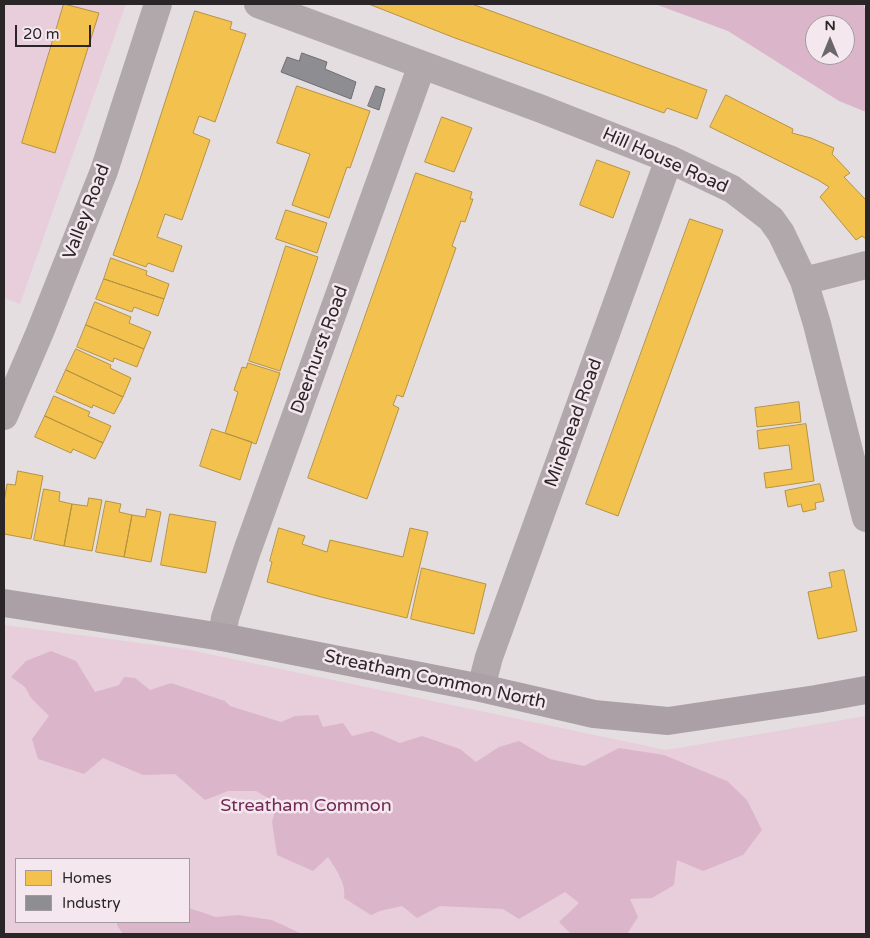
<!DOCTYPE html>
<style>
body{margin:0}
#map{position:relative;width:870px;height:938px;overflow:hidden;background:#e4dee1;font-family:"Varela Round",sans-serif}
canvas{display:block}
.frame{position:absolute;inset:0;border:5px solid #2a2628;pointer-events:none}
.legend{position:absolute;left:15px;top:858px;width:175px;height:65px;box-sizing:border-box;background:#f4e8ee;border:1px solid #a39a9f;margin:0;padding:6px 9px;list-style:none;font-size:15px;color:#2a2628}
.legend li{display:flex;align-items:center;gap:10px;height:25px}
.legend b{width:25px;border:1px solid #a39a9f}
.north{position:absolute;left:805px;top:15px;width:50px;height:50px;box-sizing:border-box;background:#f4e8ee;border:1px solid #a39a9f;border-radius:50%;rotate:0deg;font-size:14px;font-weight:700;line-height:20px;text-align:center;color:#2a2628}
.north::after{content:'';display:block;margin:auto;width:18px;height:22px;background:#6b6669;clip-path:polygon(50% 0,100% 100%,50% 72%,0 100%)}
.scale{position:absolute;left:15px;top:25px;width:76px;height:22px;box-sizing:border-box;border:2px solid #2a2628;border-top:0;padding-left:6px;font-size:15px;line-height:18px;white-space:nowrap;color:#2a2628;-webkit-text-stroke:4px #f4e8ee;paint-order:stroke}
</style>
<div id="map">
<canvas width="870" height="938"></canvas>
<div class="frame"></div>
<ul class="legend">
<li><b style="height:14px;background:#f2c14e"></b>Homes</li>
<li><b style="height:14px;background:#8d8d92"></b>Industry</li>
</ul>
<div class="north">N</div>
<div class="scale">20 m</div>
</div>
<script>
const g = document.querySelector('canvas').getContext('2d');
g.lineJoin = 'round';
function fillPath(path, color) { g.fillStyle = color; g.fill(path, 'evenodd'); }
function stroke(path, color, width, dash) { g.strokeStyle = color; g.lineWidth = width; g.lineCap = dash ? 'butt' : 'round'; g.setLineDash(dash || []); g.stroke(path); }
function label(font, color, halo, rows, align = 'center') {
  g.font = font + ' "Varela Round",sans-serif'; g.lineWidth = 5; g.setLineDash([]); g.textBaseline = 'middle'; g.strokeStyle = halo; g.fillStyle = color; for (const [text, x, y, turn = 0] of rows) {
    g.save(); g.translate(x, y); g.rotate((+turn || 0) * Math.PI / 180); g.textAlign = isNaN(turn) ? turn : align; if (halo) g.strokeText(text, 0, 0); g.fillText(text, 0, 0); g.restore();
  }
}
const green = new Path2D(`
 M4 4H126L20 304 4 298Z
 M4 625 185 649 666 750 866 716V934H4ZM16 859H189V922H16Z`);
const forest = new Path2D(`
 M655 4H863L866 11V112L839 101 728 31ZM815 25H845V55H815Z
 M51 651 76 661 95 692 119 685 124 677 135 678 150 690 171 683 225 701 230 706 281 722 295 716 318 715 323 727 343 723 352 736 372 731 400 743 422 736 460 749 476 762 499 747 519 741 550 759 584 766 619 748 664 755 727 781 747 800 762 830 743 855 703 871 677 860 674 885 652 898 630 899 638 917 627 934H571L559 922 579 903 565 892 519 919 503 909 440 906 417 918 402 906 380 911 371 915 344 898C347 884 335 868 328 857L313 871 277 855 272 822 277 803 256 791H228L205 800 175 774 143 775 103 758 84 774 38 759 32 739 49 716 31 698 25 687 11 677 26 661Z
 M189 908 216 917 238 915 272 920 302 934H123L117 925V922H189Z`);
const homes = new Path2D(`
 M64 4 99 13 55 153 22 143Z
 M369 4H472L707 90 697 119 667 108 664 113 455 38Z
 M195 11 232 22 230 29 246 34 215 122 199 116 193 133 210 140 182 220 165 214 157 237 182 246 173 272 148 263 146 267 113 255 140 179Z
 M297 86 370 111 350 168 347 167 329 218 292 205 310 154 277 143Z
 M726 95 793 129 792 133 811 138 834 148 832 154 850 173 844 177 866 200V239L862 236 856 240 820 197 829 187 818 180 710 127Z
 M442 117 472 128 454 172 425 162Z
 M597 160 630 172 613 218 580 205Z
 M416 173 472 192 470 199H473L465 222 461 221 452 246 456 248 403 397 397 395 393 405 399 408 367 499 308 478Z
 M286 210 327 223 317 253 276 239Z
 M690 219 723 230 618 516 586 504Z
 M286 246 318 257 280 371 249 361Z
 M111 258 147 271 146 275 169 284 164 299 104 279Z
 M104 279 164 299 158 316 134 307 132 312 96 299Z
 M95 302 131 317 129 323 151 332 144 349 86 325Z
 M86 325 144 349 137 367 114 358 113 362 77 347Z
 M76 349 111 365 110 368 131 378 123 397 66 370Z
 M248 363 280 373 256 444 225 433 238 392 234 390 242 367 246 368Z
 M66 370 123 397 114 414 93 405 92 408 56 392Z
 M54 396 90 412 88 416 111 426 103 443 45 416Z
 M799 402 801 422 757 427 755 408Z
 M45 416 103 443 95 459 73 449 71 453 35 437Z
 M806 424 814 481 766 488 764 473 792 469 789 445 759 449 757 431Z
 M212 429 252 442 240 480 200 466Z
 M18 471 43 476 31 539 4 534V502L7 484 15 485Z
 M820 484 824 501 815 503 816 509 803 512 801 504 788 507 785 491Z
 M44 489 60 492 59 501 72 504 64 546 34 540Z
 M89 498 102 500 92 551 64 546 72 504 87 506Z
 M106 501 121 504 119 512 132 515 124 557 96 552Z
 M147 509 161 512 151 562 124 557 132 515 145 517Z
 M170 514 216 522 206 573 161 565Z
 M279 528 305 536 302 544 327 552 330 540 403 557 410 528 428 532 407 618 321 597 267 582 272 562 270 561Z
 M422 568 486 584 474 634 411 619Z
 M844 570 857 631 818 639 808 592 832 587 829 573Z`);
const industry = new Path2D(`
 M302 53 327 62 325 69 356 82 351 99 281 72 287 57 299 61Z
 M376 86 385 89 379 110 368 106Z`);
const street = new Path2D(`
 M258 4 539 108 669 159 732 189 771 219 781 233 804 281 817 324 866 518
 M804 281 866 265
 M4 416 40 332 104 171 158 4
 M222 637 225 618 247 551 422 65
 M481 688 489 657 669 159`);
const primary = new Path2D(`
 M4 603 222 637 481 688 594 714 668 721 816 699 866 690`);
const streetNames = [
 ["Hill House Road",665,161,24],
 ["Valley Road",87,212,-69],
 ["Deerhurst Road",320,350,-70],
 ["Minehead Road",574,423,-70],
 ["Streatham Common North",435,680,12]
];
const parkNames = [
 ["Streatham Common",306,806]
];
fillPath(green, '#e8cddb');
fillPath(forest, '#dbb6ca');
fillPath(homes, '#f2c14e');
stroke(homes, '#b69243', 1);
fillPath(industry, '#8d8d92');
stroke(industry, '#6f6e72', 1);
stroke(street, '#b1a8ac', 28);
stroke(primary, '#aaa0a5', 28);
label('18px', '#2a2628', '#f4e8ee', streetNames);
label('18px', '#732956', '#f4e8ee', parkNames);
</script>
